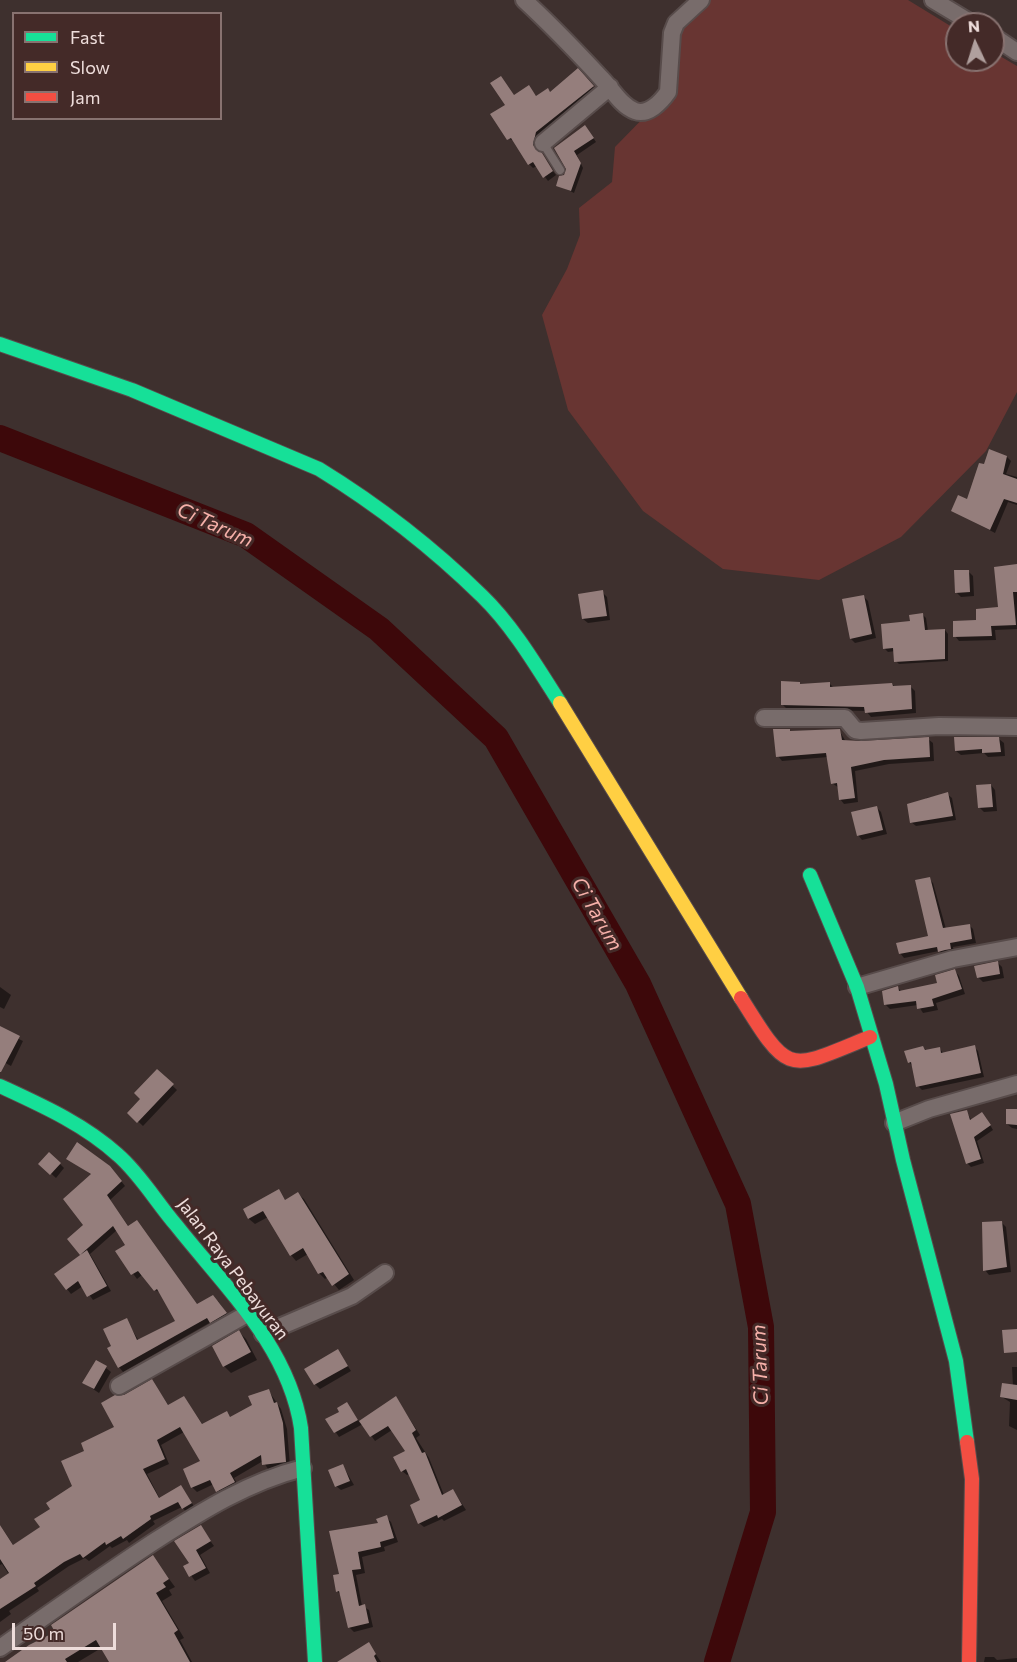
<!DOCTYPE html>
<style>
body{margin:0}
#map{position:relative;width:1017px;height:1662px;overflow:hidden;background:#3e302e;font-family:Commissioner,sans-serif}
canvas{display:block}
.legend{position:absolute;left:12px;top:12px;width:210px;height:108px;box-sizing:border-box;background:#442a28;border:2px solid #887270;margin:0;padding:8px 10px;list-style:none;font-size:18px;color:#eedddb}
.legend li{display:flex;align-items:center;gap:12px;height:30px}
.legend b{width:30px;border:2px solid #887270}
.north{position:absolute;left:945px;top:12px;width:60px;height:60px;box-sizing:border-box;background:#442a28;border:2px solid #887270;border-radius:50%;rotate:356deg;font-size:16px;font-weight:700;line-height:24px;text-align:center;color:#eedddb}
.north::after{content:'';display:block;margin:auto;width:21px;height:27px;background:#b0a09e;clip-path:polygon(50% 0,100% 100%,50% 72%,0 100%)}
.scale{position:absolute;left:12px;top:1623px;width:104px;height:27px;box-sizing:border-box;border:3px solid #eedddb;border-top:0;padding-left:8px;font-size:18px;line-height:21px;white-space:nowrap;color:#eedddb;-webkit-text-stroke:4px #442a28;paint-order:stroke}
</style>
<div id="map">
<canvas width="1017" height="1662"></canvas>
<ul class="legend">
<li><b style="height:8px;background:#16e098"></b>Fast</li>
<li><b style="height:8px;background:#ffcf43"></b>Slow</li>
<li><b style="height:8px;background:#f24e42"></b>Jam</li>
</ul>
<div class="north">N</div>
<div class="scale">50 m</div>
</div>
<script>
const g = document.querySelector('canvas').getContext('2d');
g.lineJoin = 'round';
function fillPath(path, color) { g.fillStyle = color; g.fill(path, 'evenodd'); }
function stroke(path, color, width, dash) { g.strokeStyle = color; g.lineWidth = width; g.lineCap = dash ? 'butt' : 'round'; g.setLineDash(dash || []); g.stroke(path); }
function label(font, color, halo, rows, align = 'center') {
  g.font = font + ' Commissioner,sans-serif'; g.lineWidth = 6; g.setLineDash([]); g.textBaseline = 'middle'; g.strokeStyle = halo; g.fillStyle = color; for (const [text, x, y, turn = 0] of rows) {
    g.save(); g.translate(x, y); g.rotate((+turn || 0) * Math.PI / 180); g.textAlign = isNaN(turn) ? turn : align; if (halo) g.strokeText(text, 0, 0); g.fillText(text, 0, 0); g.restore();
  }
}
const green = new Path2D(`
 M701 0H908L957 30V60H993V52L1017 66V392L986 451 901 537 819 580 723 569 643 511 568 410 542 315 567 269 580 235 579 208 612 182 615 147 655 106 676 23Z`);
const shadow = new Path2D(`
 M577 70 597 91 540 136 536 150 556 175 548 181 537 166 533 168 529 164 515 141 509 139 507 106 514 97 529 87 537 97 551 93Z
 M588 130 596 142 577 155 583 168 574 193 558 185 568 169 556 148Z
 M1007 457 1011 461 1006 474 1017 477V505L1008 502 995 533 953 511 968 501 985 466Z
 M1017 565V629L995 630 996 640 959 641 955 636 1000 608Z
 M968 571 973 576 974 596 961 597 956 592Z
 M602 592 607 597 610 620 588 623 583 619Z
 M864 597 868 601 876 638 855 643 851 639Z
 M923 615 926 618 928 631 945 630 948 634V661L899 664 896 661 895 651 888 652 884 648Z
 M829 683 834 688 892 684 895 687 910 686 915 691 916 713 871 717 866 711 787 709 782 704 801 685Z
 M789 730 792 732 839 730 846 742 928 739 933 743 934 761 889 764 855 771 858 802 844 804 840 799 839 788 832 783 828 757 782 761 778 756Z
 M999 739 1004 743 1005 756 988 757 984 753 961 755 956 751Z
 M991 785 995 790 997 811 984 812 979 807Z
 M947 794 952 798 956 820 916 826 911 822 927 802 926 798Z
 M877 808 881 812 887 834 862 840 858 835Z
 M929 879 933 883 946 929 969 925 973 929 976 943 953 947 954 953 943 955 939 951 904 958 900 953 930 937Z
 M998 963 1002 967 1004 978 983 982 978 977Z
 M955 971 959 976 965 994 936 1003 938 1010 923 1013 918 1005 890 1009 885 1004 898 988 902 992 939 984Z
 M0 987 11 995 4 1009 0 1007Z
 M0 1030 23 1041 11 1066 0 1060Z
 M923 1047 927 1051 940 1049 943 1053 974 1047 978 1051 984 1077 922 1090 918 1086 913 1067 909 1062Z
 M157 1071 177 1090 143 1126 129 1113 142 1099Z
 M966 1111 972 1121 986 1118 993 1130 977 1141 984 1163 971 1167 967 1163Z
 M1017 1111V1129L1012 1128 1007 1124Z
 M68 1159 114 1172 125 1186 110 1200 129 1227 197 1305 218 1301 230 1318 216 1326 211 1322 123 1372 119 1367 113 1347 126 1320 139 1341 177 1322 161 1293 155 1290 143 1274 137 1279 117 1252 127 1246 117 1230 90 1254 111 1291 93 1300 83 1286 71 1294 67 1289 83 1255 69 1239 85 1225 92 1175Z
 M60 1164 64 1168 56 1178 45 1168Z
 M278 1191 286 1201 298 1194 304 1199 354 1280 339 1290 328 1277 325 1279 319 1273 308 1254 296 1261 291 1255 268 1217 255 1224 249 1219 245 1209Z
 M1002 1223 1006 1227 1011 1272 989 1275 985 1270 983 1257 986 1256Z
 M239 1332 246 1339 257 1360 231 1373 224 1366Z
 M338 1351 351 1371 320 1389 315 1384Z
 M1012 1367H1017V1430L1009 1426 1010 1402 1002 1397 1013 1386Z
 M106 1368 111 1372 99 1393 84 1383Z
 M152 1381 169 1406 184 1397 203 1425 226 1413 231 1418 254 1406 268 1390 281 1409 287 1429 290 1466 268 1469 263 1461 234 1478 239 1487 222 1495 214 1484 197 1492 192 1487 202 1462 184 1432 161 1445 169 1464 147 1474 160 1499 181 1486 195 1508 187 1513 182 1507 153 1521 155 1524 129 1543 127 1540 112 1548 110 1546 89 1561 85 1558 69 1566 37 1588 39 1591 9 1611 11 1614 0 1622V1592L14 1582 2 1564 0 1565V1525L14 1546 42 1527 52 1509 74 1487 87 1452 116 1428 125 1397Z
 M396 1398 420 1435 416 1438 429 1458 444 1495 453 1490 466 1510 444 1521 442 1519 424 1527 419 1523 422 1501 410 1474 407 1475 402 1471 407 1452 392 1430 375 1441 363 1424 339 1437 327 1419 341 1412 347 1403 360 1423Z
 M343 1466 354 1485 341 1490 336 1486Z
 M386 1517 391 1522 398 1542 384 1547 385 1551 362 1557 365 1573 356 1575 362 1606 369 1610 373 1627 354 1632 349 1627 341 1595 337 1591 340 1575 331 1533 380 1525Z
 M200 1527 214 1546 200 1555 210 1573 195 1581 185 1567 191 1564Z
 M153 1557 175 1587 169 1590 172 1595 162 1601 184 1638 180 1640 192 1662H111L103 1647 78 1662H10L57 1633Z
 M369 1644 381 1662H340Z
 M985 1657H994L997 1660 1017 1658V1662H984Z`);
const river = new Path2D(`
 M0 438 246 535 379 629 496 738 638 984 738 1204 761 1327 763 1512 717 1662`);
const building = new Path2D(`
 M578 68 594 86 536 132 533 145 542 153 553 171 543 178 533 162 528 165 511 138 507 140 490 114 505 105 490 83 501 76 514 95 529 85 536 96 548 88 550 92Z
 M585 125 594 138 574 151 581 163 571 191 556 186 559 176 564 175 566 169 554 148Z
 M989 449 1007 456 1003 474 1017 479V503L1004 499 990 530 951 511 958 495 967 499 979 463 984 464Z
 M1017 564V592H1013L1016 625 991 626 992 636 953 637V621L976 620V609L998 607 994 567Z
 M954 570H969L970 592 955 593Z
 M603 590 607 616 582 619 578 594Z
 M864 595 872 634 850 639 842 599Z
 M923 613 925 630 945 629V659L894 662 893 648 883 649 881 624 910 621 909 615Z
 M781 681 800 682V684L830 682V687L892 683 893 686 911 685 912 709 865 713 864 707 781 705Z
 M773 729H790V731L840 729 842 740 860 741 929 737 930 757 884 760 851 767 855 798 839 800 837 783 831 784 826 753 776 757Z
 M954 737H999L1001 752 982 753V749L955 751Z
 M991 784 993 807 978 808 976 785Z
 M948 792 953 816 910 823 907 804Z
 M877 806 883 830 857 836 851 812Z
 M930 877 943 928 970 924 972 939 950 943 951 949 945 950 938 952 937 947 899 954 896 943 928 936 915 880Z
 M998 961 1000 974 977 978 974 966Z
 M955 969 962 989 932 999 934 1006 917 1009 916 1001 884 1005 882 991 898 986 899 991 937 983 935 975Z
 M0 1026 20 1036 1 1072H0Z
 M975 1045 981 1073 916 1087 911 1062 908 1063 904 1051 923 1046 925 1050 940 1047 941 1053Z
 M157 1069 174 1084 137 1123 127 1113 140 1099 134 1093Z
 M1006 1109H1017V1125L1006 1124Z
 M967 1110 970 1120 982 1112 991 1125 974 1137 981 1159 966 1164 950 1114Z
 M77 1142 110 1166 122 1181 107 1195 128 1226 137 1220 197 1304 213 1295 227 1313 210 1323 207 1318 118 1368 107 1348 111 1346 103 1329 127 1318 137 1340 175 1321 157 1289 154 1291 138 1271 131 1275 115 1251 125 1245 113 1226 80 1255 67 1239 83 1225 63 1199 91 1174 66 1159Z
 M49 1152 61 1163 50 1175 38 1164Z
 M279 1189 285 1200 298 1192 349 1274 332 1286 323 1272 318 1274 303 1248 290 1256 263 1211 248 1219 243 1209Z
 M1002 1221 1007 1267 983 1271 982 1222Z
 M87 1250 107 1286 87 1297 78 1281 66 1290 54 1274Z
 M1017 1329V1352L1004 1353 1002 1330Z
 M239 1330 251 1352 223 1367 212 1346Z
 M338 1349 348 1366 314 1385 304 1369Z
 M96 1360 107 1366 94 1389 82 1383Z
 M152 1379 168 1405 184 1396 202 1424 227 1411 230 1417 252 1405 248 1396 269 1389 274 1403 277 1402 283 1423 286 1462 262 1465 261 1455 230 1473 235 1482 216 1492 210 1480 191 1488 183 1469 200 1461 180 1427 157 1440 165 1459 143 1469 159 1498 181 1485 192 1503 182 1509 178 1502 150 1516 151 1519 123 1539 121 1536 106 1545 105 1542 83 1558 80 1554 64 1562 34 1583 36 1586 0 1609V1579L9 1573 0 1559V1525L13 1545 40 1527 34 1519 50 1509 46 1503 72 1486 61 1461 84 1451 81 1443 114 1427 101 1403 115 1395H124Z
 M1002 1383 1017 1385V1400L1000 1397Z
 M396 1396 416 1430 412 1433 422 1453 425 1452 442 1495 453 1489 462 1505 438 1518 437 1515 418 1524 410 1505 420 1500 406 1469 401 1472 393 1457 405 1451 388 1426 370 1437 359 1421Z
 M347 1402 358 1420 334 1433 325 1419 339 1412 337 1408Z
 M343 1464 350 1481 335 1487 328 1470Z
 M387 1515 394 1538 380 1542 381 1547 358 1552 361 1569 352 1570 359 1606 365 1604 369 1623 348 1628 339 1591 336 1592 333 1575 339 1574 329 1531 378 1523 376 1519Z
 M201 1525 211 1541 196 1550 206 1568 189 1577 183 1566 189 1563 174 1541Z
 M153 1555 169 1579 163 1583 166 1587 156 1593 178 1630 174 1633 190 1662H109L96 1640 65 1659 67 1662H5L29 1645 55 1632 51 1625Z
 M369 1642 376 1654 374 1656 377 1662H337Z`);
const lane = new Path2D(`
 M543 143 560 170`);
const street = new Path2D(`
 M524 0C551 25 577 52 602 79 612 89 621 106 635 111 648 116 661 102 668 92L672 33 676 23 701 0
 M933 0 973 24
 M993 36 1017 52
 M543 143 610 87
 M764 718H845L855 730 861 731 939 726 1017 727
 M857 987 953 959 1017 947
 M894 1123 929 1109 1017 1084
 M263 1334 352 1296 385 1273
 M119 1386 247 1314
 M0 1648C51 1612 103 1575 155 1541 202 1511 248 1482 303 1468`);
const fast = new Path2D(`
 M0 344 132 390 319 469C376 504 434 549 482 596 513 626 537 667 560 703
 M810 875 857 987 886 1084 903 1160 956 1361 967 1442
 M0 1086C41 1105 84 1124 118 1155 140 1174 157 1203 176 1225 225 1287 289 1347 301 1428L315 1662`);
const slow = new Path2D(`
 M560 703 741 998`);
const jam = new Path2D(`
 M741 998C790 1077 787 1071 870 1037
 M967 1442 972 1479 969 1662`);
const streetNames = [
 ["Jalan Raya Pebayuran",233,1269,53]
];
const waterNames = [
 ["Ci Tarum",215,525,24],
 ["Ci Tarum",597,914,60],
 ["Ci Tarum",760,1365,-92]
];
fillPath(green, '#683532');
fillPath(shadow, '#0007');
stroke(river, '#3d080a', 26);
fillPath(building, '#957e7c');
stroke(lane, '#584c4b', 11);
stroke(street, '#584c4b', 20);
stroke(fast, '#584c4b', 16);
stroke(slow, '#584c4b', 16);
stroke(jam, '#584c4b', 16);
stroke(lane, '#786c6b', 8);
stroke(street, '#786c6b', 16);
stroke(fast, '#16e098', 14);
stroke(slow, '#ffcf43', 14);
stroke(jam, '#f24e42', 14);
label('18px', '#eedddb', '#442a28', streetNames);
label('italic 20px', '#f6b0a9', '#442a28', waterNames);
</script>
